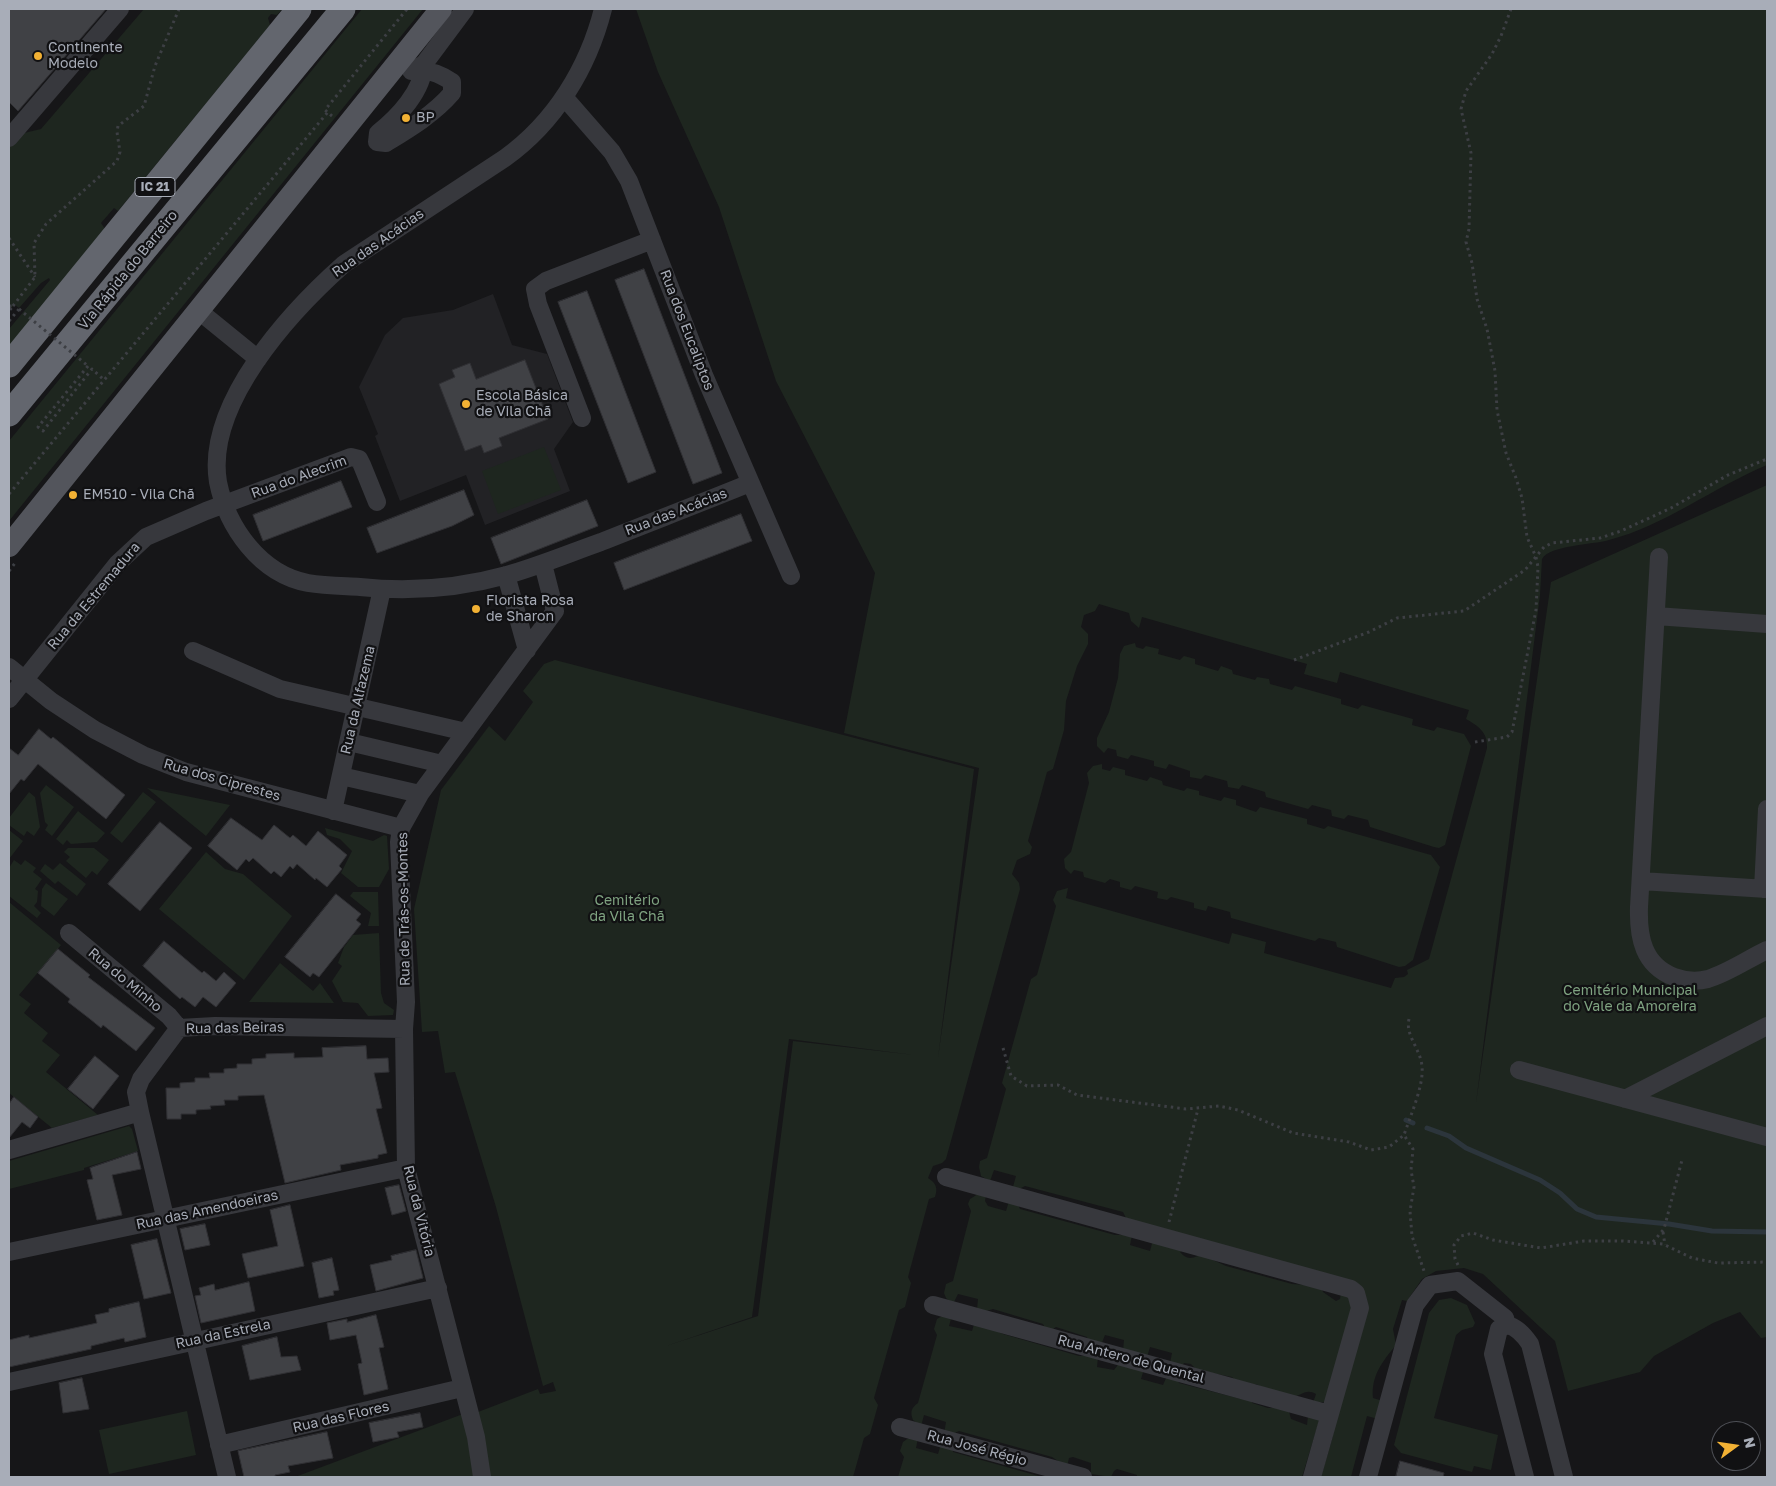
<!DOCTYPE html>
<meta charset="utf-8">
<style>
body{margin:0}
#map{position:relative;width:1776px;height:1486px;overflow:hidden;background:#161618;font-family:"Golos Text",sans-serif}
canvas{display:block}
.frame{position:absolute;inset:0;border:10px solid #a8adb8;pointer-events:none}
.north{position:absolute;left:1711px;top:1421px;width:50px;height:50px;box-sizing:border-box;background:#111113;border:1px solid #4d4f55;border-radius:50%;rotate:76deg;font-size:14px;font-weight:700;line-height:20px;text-align:center;color:#a8adb8}
.north::after{content:'';display:block;margin:auto;width:18px;height:22px;background:#f2b134;clip-path:polygon(50% 0,100% 100%,50% 72%,0 100%)}
</style>
<div id="map">
<canvas width="1776" height="1486"></canvas>
<div class="frame"></div>
<div class="north">N</div>
</div>
<script>
const g = document.querySelector('canvas').getContext('2d');
g.lineJoin = 'round';
function fillPath(path, color) { g.fillStyle = color; g.fill(path, 'evenodd'); }
function stroke(path, color, width, dash) { g.strokeStyle = color; g.lineWidth = width; g.lineCap = dash ? 'butt' : 'round'; g.setLineDash(dash || []); g.stroke(path); }
function label(font, color, halo, rows, align = 'center') {
  g.font = font + ' "Golos Text",sans-serif'; g.lineWidth = 4.5; g.setLineDash([]); g.textBaseline = 'middle'; g.strokeStyle = halo; g.fillStyle = color; for (const [text, x, y, turn = 0] of rows) {
    g.save(); g.translate(x, y); g.rotate((+turn || 0) * Math.PI / 180); g.textAlign = isNaN(turn) ? turn : align; if (halo) g.strokeText(text, 0, 0); g.fillText(text, 0, 0); g.restore();
  }
}
const built = new Path2D(`
 M493 294 512 345 547 354 573 422 554 449 570 491 485 525 466 475 400 501 375 436 378 434 359 387 385 335 403 318 453 310Z`);
const green = new Path2D(`
 M144 9H282L277 15 271 14 268 18 270 25 118 211 114 208 101 223 105 229 9 349V329L50 280 49 278 41 283 19 308 15 305 9 309V147L20 134 41 129Z
 M362 9H423L9 521V441Z
 M636 9H1767V465C1714 487 1664 526 1609 540 1592 545 1550 545 1542 559L1540 595 1476 1103 1551 582 1767 485V1337L1761 1338 1740 1312 1713 1323 1654 1356 1640 1372 1568 1391 1555 1341 1483 1274 1464 1268 1436 1271 1422 1279 1407 1301 1402 1300 1393 1329 1396 1345C1382 1362 1371 1376 1373 1398L1383 1401 1378 1419 1367 1416 1351 1477H1321L1332 1439 1362 1288 1126 1218 1123 1212 1025 1186 1019 1189 1013 1187 1016 1176 994 1170 990 1181 981 1176 979 1167 980 1161 987 1158 1006 1089 1002 1083 1031 979 1037 975 1056 906 1053 900 1057 891 1068 888 1066 898 1229 944 1232 933 1266 942 1264 953 1391 988 1395 978 1404 977 1408 974 1407 970 1429 959 1487 748C1488 732 1478 726 1466 719L1469 710 1340 672 1337 683 1304 674 1307 664 1142 617 1139 628 1131 621 1129 613 1099 604 1095 611 1084 615 1081 627 1088 634V644L1077 666 1066 701 1064 730 1053 769 1047 772 1028 841 1032 847 1030 854 1017 860 1012 874 1019 883 1020 889 946 1159 942 1163 933 1166 928 1178C936 1183 938 1188 935 1197L929 1199 908 1277 911 1283 905 1307 899 1310 874 1398 878 1405 870 1434 864 1438 853 1477H295L463 1414 465 1417 538 1389 540 1394 556 1391 553 1382 543 1386 496 1207 455 1072 445 1073 438 1031 422 1032 414 909 441 790 489 726 505 741 533 702 523 691 544 664 555 660 974 769 938 1058 979 768 844 733 875 573 776 381 719 207 658 72ZM789 1039 914 1055 793 1041 758 1316 666 1346 752 1317Z
 M544 447 561 490 498 514 482 471Z
 M1135 643 1136 647 1143 649 1146 646 1159 649 1158 654 1180 660 1184 656 1195 659V664L1218 671 1221 666 1232 670 1233 674 1255 680 1257 677 1269 679 1270 684 1292 690 1295 686 1341 699V704L1358 709 1362 705 1413 719 1412 725 1434 731 1437 727 1464 734 1471 746 1445 845 1439 848 1434 847 1370 827 1368 820 1348 815 1344 819 1332 816 1331 810 1312 805 1308 809 1266 797 1265 792 1242 785 1239 789 1228 787 1227 781 1205 775 1201 779 1190 777V771L1169 764 1166 769 1154 766V761L1131 755 1128 759 1117 756 1116 750 1108 748 1104 753 1097 746V738L1109 712 1118 678 1120 654 1124 646Z
 M1102 764V769L1110 771 1113 767 1125 770V775L1147 781 1150 777 1162 781 1163 785 1184 791 1187 788 1199 791V795L1221 801 1224 797 1236 800V805L1256 812 1260 807 1307 819V824L1324 829 1328 826 1431 855 1440 867 1413 960 1405 966 1399 967 1337 947 1336 942 1319 938 1315 941 1231 918 1230 912 1208 906 1206 911 1194 908V903L1171 897 1167 900 1157 898 1158 892 1135 886 1131 890 1120 887V882L1110 879 1105 883 1084 877 1083 872 1074 870 1071 874 1065 868 1064 859 1071 852 1089 783 1087 773 1093 766Z
 M46 785 74 807 52 836 45 830 48 825 45 822 40 793Z
 M147 788 230 805 206 836Z
 M29 792 35 797 40 827 34 836 27 831 24 836 9 825V818Z
 M143 792 156 802 122 843 110 833Z
 M78 811 105 833 97 842 71 844 67 840 63 845 56 839Z
 M325 828 373 841 384 835 387 836 389 869 379 887H358L341 873 352 851 340 839 327 835Z
 M9 830 23 841 9 859Z
 M68 848H94L109 860 97 875 92 871 86 878 66 861 70 857 64 852Z
 M206 852 225 869 243 874 292 916 244 980 159 909Z
 M14 860 21 865 25 860 36 868 33 872 42 879 35 889 38 891 37 902 34 906 41 913 37 918 9 896V868Z
 M60 863 86 884 77 896 58 881 55 884 40 871 45 864 53 870Z
 M46 883 68 899 54 916 41 906 42 889Z
 M353 892H378L379 926H368L371 913 350 896Z
 M9 902 61 945 19 995 31 1004 24 1013 48 1033 42 1041 60 1055 46 1072 98 1115 52 1128 9 1093Z
 M379 933 381 993 384 1003 394 1010 393 1015 368 1016 358 1003 343 1002 332 981 342 966 338 963 344 947 353 935Z
 M280 963 313 991 320 983 334 1003 249 1002Z
 M129 1126 132 1129 138 1151 84 1168V1170L9 1189V1161Z
 M978 1194 986 1195 985 1201 988 1206 1006 1211 1009 1201 1017 1203 1020 1209 1115 1235H1132L1130 1245 1150 1251 1153 1240 1182 1251 1180 1252C1186 1259 1190 1259 1198 1256V1253L1226 1266 1292 1284 1321 1286 1323 1292 1336 1301 1340 1299 1341 1292 1352 1296 1355 1304 1326 1402 1313 1403 1316 1394C1305 1387 1300 1398 1289 1397 1278 1397 1265 1389 1256 1384L1252 1387 1236 1381 1232 1377 1197 1370 1191 1364 1184 1363 1182 1366 1170 1363 1172 1353 1150 1347 1147 1357 1123 1351 1124 1340 1105 1335 1101 1345 1088 1343 1087 1337 1056 1327 1050 1331 1046 1330 1043 1324 993 1309 983 1312 977 1310 978 1299 958 1294 953 1304 946 1298 944 1293 946 1284 953 1281 971 1211 968 1204 970 1199Z
 M1451 1298 1467 1305 1475 1323 1473 1327 1462 1330 1456 1335 1434 1418 1498 1435 1491 1470 1474 1466 1472 1472 1401 1453 1394 1445 1429 1313 1439 1300Z
 M944 1315H952L949 1326 972 1331 975 1321 1003 1334 1079 1356H1098L1097 1367 1114 1370 1121 1361 1144 1369 1141 1379 1163 1385 1167 1376 1178 1379 1179 1383 1241 1399 1243 1396 1252 1399V1403L1268 1408H1288L1291 1419 1307 1425 1308 1416 1320 1418 1302 1477H1137V1475L1117 1469 1114 1471 1111 1477 1091 1474V1463L1073 1457 1069 1458 1067 1467 1052 1457 959 1431 950 1435 944 1434 946 1422 924 1415 921 1426 913 1420C910 1412 911 1408 918 1403L937 1335 934 1329 937 1319Z
 M187 1411 196 1455 109 1474 99 1430Z
 M910 1437 918 1438 916 1448 938 1454 941 1444 952 1447 953 1452 1042 1477H898L904 1457 900 1451 903 1442Z`);
const stream = new Path2D(`
 M1406 1120 1413 1123
 M1427 1128 1449 1136 1466 1148 1540 1180 1560 1193 1577 1209 1596 1217 1669 1224 1712 1231 1767 1232`);
const building = new Path2D(`
 M9 9H106L18 111 9 102Z
 M644 269 722 473 693 484 615 280Z
 M587 291 656 472 628 483 558 302Z
 M525 360 548 419 499 438 502 446 484 453 481 445 465 451 439 384 455 377 452 370 470 363 476 379Z
 M341 481 352 507 263 541 253 515Z
 M464 490 474 515 452 526 377 553 367 528Z
 M587 500 598 526 501 564 491 538Z
 M741 514 752 541 624 590 614 563Z
 M39 729 51 739 53 737 125 795 106 819 38 764 24 781 21 779 9 794V748L18 755Z
 M231 818 262 840 274 825 290 838 293 835 306 846 318 831 347 855 339 866 342 869 327 887 316 878 315 880 297 864 293 869 290 866 281 877 274 871 271 874 253 858 249 862 246 859 237 870 208 846Z
 M160 822 192 848 140 911 108 884Z
 M336 894 361 914 356 920 361 924 319 977 313 973 310 977 285 957Z
 M164 941 202 973 204 971 216 981 224 972 236 983 216 1007 203 997 195 1007 182 997 180 999 143 966Z
 M58 949 90 975 88 977 155 1028 136 1051 103 1025 101 1028 90 1019 68 1002 70 999 38 973Z
 M366 1046 367 1059 388 1058 389 1072 374 1073 382 1108 376 1109 387 1153 378 1155V1158L340 1165 341 1170 285 1183 264 1095 238 1096V1100H224L225 1105 210 1106 211 1109 196 1110V1114H181V1119H167L166 1088H180V1083L195 1082V1078H210L209 1073H224V1069L237 1068V1064H252V1059L266 1058V1054L294 1053V1058L323 1057 322 1048Z
 M95 1056 119 1076 93 1109 68 1089Z
 M14 1097 38 1117 30 1128 22 1122 9 1138V1104Z
 M137 1152 141 1169 112 1175 122 1215 97 1220 87 1180 93 1179 90 1168Z
 M399 1185 406 1211 392 1215 385 1188Z
 M290 1205 304 1266 248 1278 242 1254 278 1246 270 1210Z
 M205 1224 210 1245 185 1250 180 1229Z
 M157 1239 171 1293 144 1299 131 1245Z
 M416 1250 423 1278 376 1291 370 1265 392 1260 391 1256Z
 M332 1258 339 1290 333 1291 334 1295 319 1298 312 1263Z
 M249 1282 255 1311 201 1323 195 1296 201 1295 199 1288 214 1284 215 1290Z
 M139 1302 146 1337 125 1342 124 1338 91 1346V1349L9 1367V1340L29 1335V1338L97 1323 95 1315 109 1312V1309Z
 M376 1315 384 1347 379 1348 388 1389 364 1395 358 1364 362 1363 356 1335 330 1340 327 1323 347 1319V1322Z
 M277 1337 281 1357 297 1356 301 1370 250 1380 242 1346Z
 M82 1378 89 1409 63 1413 59 1383Z
 M420 1413 423 1427 397 1432 399 1437 373 1442 369 1423Z
 M327 1432 333 1458 288 1466 290 1472 275 1475V1477H244L238 1451Z
 M1400 1461 1444 1473 1443 1477H1396Z`);
const path = new Path2D(`
 M332 116 325 110 407 9
 M9 238 35 277
 M9 306H13L9 311
 M13 306 35 277 34 243 46 224 117 161 120 152 117 132 118 126 144 106 155 66 179 9
 M9 321 19 309
 M88 366 38 427 43 431 92 369 103 379
 M9 494 328 112
 M9 571 15 563
 M1294 660 1369 632 1397 618 1464 611 1525 570 1544 547 1552 543 1600 538 1621 531 1671 508 1728 475 1767 459
 M1475 742 1507 737 1512 732 1536 610 1538 567 1536 557 1527 537 1522 498 1516 478 1506 453 1497 410 1495 371 1487 329 1477 299 1472 263 1466 242 1469 229 1471 153 1461 109 1466 91 1492 54 1501 36 1511 9
 M1409 1019C1405 1036 1421 1049 1422 1067 1424 1085 1410 1117 1404 1135L1413 1149 1411 1170 1414 1187 1410 1211 1412 1236 1424 1271
 M1003 1048 1011 1076 1027 1086 1058 1085 1077 1095 1186 1109 1219 1106 1238 1110 1293 1133 1349 1142 1371 1150 1389 1147 1404 1135
 M1169 1222 1198 1109
 M1663 1232 1665 1245
 M1653 1242 1664 1229 1682 1160
 M1458 1265 1455 1259 1454 1245 1461 1236 1473 1233 1493 1240 1541 1248 1584 1241H1623L1663 1244 1692 1258 1718 1263 1767 1262`);
const minor = new Path2D(`
 M603 9C588 68 555 122 505 158L344 264C290 312 205 404 218 482 227 527 260 574 308 583 325 586 343 586 360 587 408 592 460 588 507 575 539 566 570 553 601 542 651 522 701 503 750 483
 M413 70 424 64 465 9
 M411 71C427 69 439 73 452 82V93C434 114 409 129 386 143L377 142 378 133C398 117 423 91 424 64
 M564 97 612 152 629 181 704 375 791 576
 M9 138 120 9
 M199 311 258 359
 M582 418 538 304 535 289 546 281 652 240
 M1659 557 1639 907C1638 937 1643 965 1674 977 1685 981 1697 982 1708 979 1728 973 1748 959 1767 950
 M506 575 527 650
 M1656 616 1767 624
 M193 651 280 689 466 732
 M9 667 51 701 95 730 143 755 186 772 401 828
 M9 699 118 563 146 537 206 511 351 457 359 459 362 465 377 502
 M349 742 442 764
 M341 776 420 794
 M333 811 382 589
 M1641 881 1767 889
 M1763 889 1767 809
 M69 933 169 1016 179 1028
 M1519 1070 1767 1137
 M1625 1099 1767 1026
 M140 1112 227 1477
 M9 1150 140 1112 136 1092 141 1079 179 1028 215 1026 404 1029
 M946 1177 1351 1289 1356 1293 1360 1308 1312 1477
 M9 1252 406 1168
 M933 1305 1329 1414
 M9 1382 438 1288
 M900 1427 1083 1477
 M219 1445 462 1388
 M482 1477 476 1437 406 1168 404 1029 406 1002 399 842 401 828 420 794 555 611 543 564
 M1368 1477 1415 1305 1430 1285 1458 1281 1505 1318 1507 1325
 M1525 1477 1493 1354 1499 1329 1507 1325C1517 1327 1524 1335 1530 1344L1564 1477`);
const major = new Path2D(`
 M9 546 441 9`);
const highway = new Path2D(`
 M9 365 299 9
 M9 414 343 9`);
const pathBridge = new Path2D(`
 M19 309 88 366`);
const markers = [
 [38,56,5,"#f2b134"],
 [406,118,5,"#f2b134"],
 [466,404,5,"#f2b134"],
 [73,495,5,"#f2b134"],
 [476,609,5,"#f2b134"]
];
const shields = [
 [155,187,40]
];
const shieldNames = [
 ["IC 21",155,187]
];
const poiNames = [
 ["Continente",48,48],
 ["Modelo",48,64],
 ["BP",416,118],
 ["Escola Básica",476,396],
 ["de Vila Chã",476,412],
 ["EM510 - Vila Chã",83,495],
 ["Florista Rosa",486,601],
 ["de Sharon",486,617]
];
const streetNames = [
 ["Rua das Acácias",378,243,-35],
 ["Via Rápida do Barreiro",128,270,-51],
 ["Rua dos Eucaliptos",687,330,69],
 ["Rua do Alecrim",299,477,-20],
 ["Rua das Acácias",676,512,-21],
 ["Rua da Estremadura",94,596,-50],
 ["Rua da Alfazema",358,700,-77],
 ["Rua dos Ciprestes",222,780,16],
 ["Rua de Trás-os-Montes",404,909,-91],
 ["Rua do Minho",125,980,40],
 ["Rua das Beiras",235,1028,-1],
 ["Rua das Amendoeiras",207,1210,-12],
 ["Rua da Vitória",419,1211,76],
 ["Rua da Estrela",223,1334,-12],
 ["Rua Antero de Quental",1131,1359,15],
 ["Rua das Flores",341,1417,-13],
 ["Rua José Régio",977,1448,15]
];
const parkNames = [
 ["Cemitério",627,901],
 ["da Vila Chã",627,917],
 ["Cemitério Municipal",1630,991],
 ["do Vale da Amoreira",1630,1007]
];
fillPath(built, '#222225');
fillPath(green, '#1e261f');
stroke(stream, '#2c353c', 5);
fillPath(building, '#404145');
stroke(building, '#303034', 1);
stroke(path, '#3d3f44', 3, [2.5, 4]);
stroke(minor, '#37383d', 18);
stroke(major, '#53555c', 22);
stroke(highway, '#63666e', 25);
stroke(pathBridge, '#3d3f44', 3, [2.5, 4]);
for (const [x, y, r, color] of markers) { const dot = new Path2D(); dot.arc(x, y, r, 0, 2 * Math.PI); g.fillStyle = color; g.fill(dot); stroke(dot, '#111113', 2); }
for (const [x, y, w] of shields) { const box = new Path2D(); box.roundRect(x - w / 2, y - 9.5, w, 19, 4); g.fillStyle = '#111113'; g.fill(box); stroke(box, '#a8adb8', 1); }
label('bold 12px', '#a8adb8', null, shieldNames);
label('14px', '#a8adb8', '#111113', poiNames, 'left');
label('14px', '#a8adb8', '#111113', streetNames);
label('14px', '#7fa381', '#111113', parkNames);
</script>
